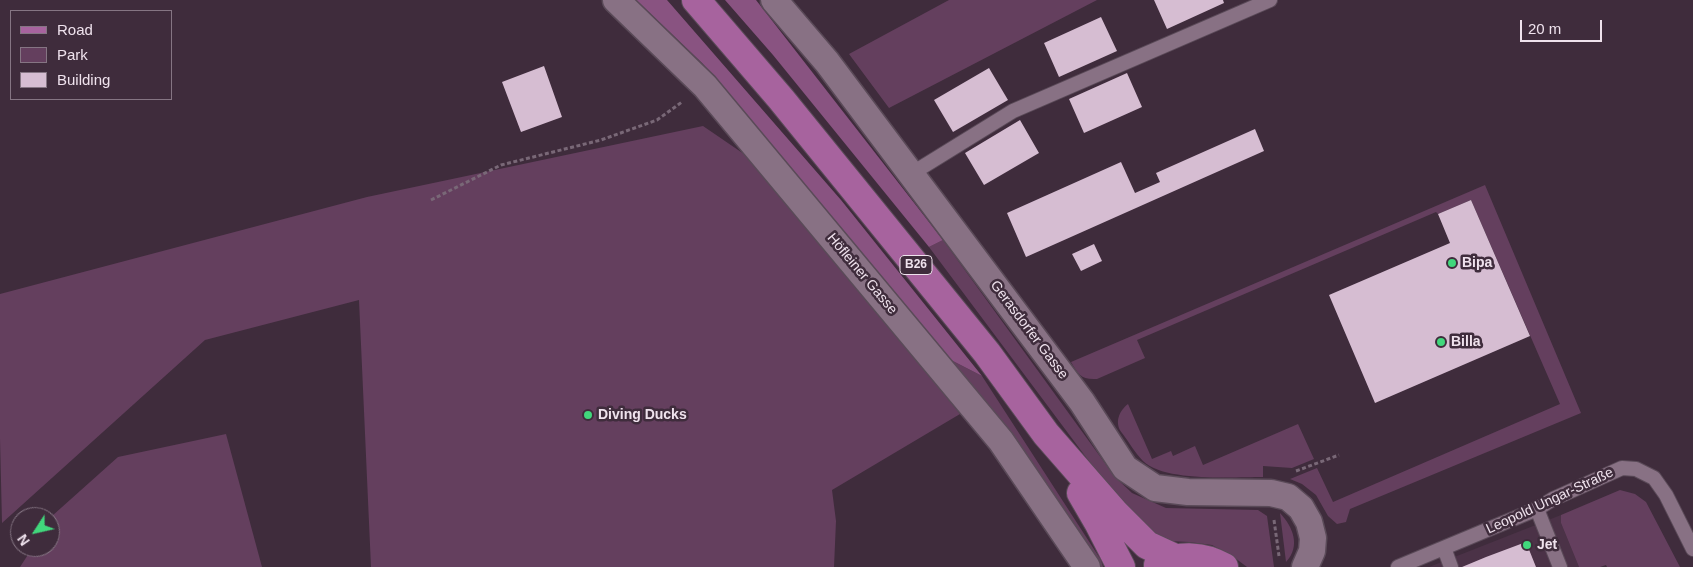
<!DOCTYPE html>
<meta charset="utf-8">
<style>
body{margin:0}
#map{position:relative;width:1693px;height:567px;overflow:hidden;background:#3f2c3c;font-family:Helvetica,sans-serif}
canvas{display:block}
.legend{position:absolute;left:10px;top:10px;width:162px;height:90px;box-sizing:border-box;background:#3f2c3c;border:1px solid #857583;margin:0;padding:6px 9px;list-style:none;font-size:15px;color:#efe2ed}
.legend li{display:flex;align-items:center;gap:10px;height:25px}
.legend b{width:25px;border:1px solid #857583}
.north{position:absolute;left:10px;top:507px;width:50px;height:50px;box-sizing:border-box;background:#3f2c3c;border:1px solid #857583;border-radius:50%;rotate:235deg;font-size:14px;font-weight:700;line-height:20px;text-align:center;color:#efe2ed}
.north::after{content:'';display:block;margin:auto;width:18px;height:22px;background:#41d77c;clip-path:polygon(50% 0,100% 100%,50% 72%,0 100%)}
.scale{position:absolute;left:1520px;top:20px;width:82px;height:22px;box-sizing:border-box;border:2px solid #efe2ed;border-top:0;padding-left:6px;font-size:15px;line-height:18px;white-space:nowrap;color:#efe2ed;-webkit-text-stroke:4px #3f2c3c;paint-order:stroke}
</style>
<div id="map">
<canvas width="1693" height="567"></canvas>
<ul class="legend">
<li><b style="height:6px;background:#a7639e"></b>Road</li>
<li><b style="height:14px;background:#643f5e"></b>Park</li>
<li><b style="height:14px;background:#d6bdd2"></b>Building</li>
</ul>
<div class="north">N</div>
<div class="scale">20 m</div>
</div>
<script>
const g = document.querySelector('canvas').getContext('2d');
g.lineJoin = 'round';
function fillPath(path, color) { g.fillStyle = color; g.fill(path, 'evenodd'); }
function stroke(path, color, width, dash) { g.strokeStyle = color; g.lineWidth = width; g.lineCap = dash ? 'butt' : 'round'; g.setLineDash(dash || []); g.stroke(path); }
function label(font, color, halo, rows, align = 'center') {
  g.font = font + ' Helvetica,sans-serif'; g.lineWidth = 5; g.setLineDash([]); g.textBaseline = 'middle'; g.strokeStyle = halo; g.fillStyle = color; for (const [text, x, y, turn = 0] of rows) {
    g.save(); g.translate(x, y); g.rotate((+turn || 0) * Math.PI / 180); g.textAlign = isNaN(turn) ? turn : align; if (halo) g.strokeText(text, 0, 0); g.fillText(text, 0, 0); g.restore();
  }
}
const built = new Path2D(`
 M1561 515V523L1579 567H1429Z`);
const green = new Path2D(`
 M949 0H1097L889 108 849 54Z
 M703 126 763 167 960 414 832 490 836 521 834 567H371L359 300 205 340 2 523 0 439V294L367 197Z
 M1485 185 1581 413 1350 509 1346 522 1337 524 1328 516 1316 495 1302 484 1290 479 1317 468 1333 502 1560 404 1471 200 1438 214 1436 212 1137 340 1145 358 1097 379C1081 380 1078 374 1071 362Z
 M943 240 1115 477 1132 493 1166 508 1258 510 1267 516 1274 567H1247L1231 555 1212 545 1189 542 1168 541 1153 534 1115 496 929 247Z
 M949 359 982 376 1101 560 1103 567H1093Z
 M1128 404 1152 459 1171 451 1173 456 1195 446 1203 465 1298 424 1314 459 1292 468 1263 466V477C1234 477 1164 482 1143 461 1135 453 1129 442 1122 433 1114 423 1119 411 1128 404Z
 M226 434 262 567H20L33 547H50V519L52 516 118 457Z
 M1620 490 1635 494 1646 502 1680 567H1607L1606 565 1600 567H1579L1561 523V515Z
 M1280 513C1293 527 1301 546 1286 562Z`);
const forest = new Path2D(`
 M636 0H667L841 200 982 376 949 359 702 63Z
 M725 0H756L943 240 929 247 773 55Z`);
const building = new Path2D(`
 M1154 0H1223L1224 3 1167 29Z
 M1101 17 1117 51 1059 77 1044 43Z
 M544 66 562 117 521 132 502 82Z
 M989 68 1008 100 953 132 934 100Z
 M1127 73 1142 107 1084 133 1069 99Z
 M1020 120 1039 153 984 185 965 153Z
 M1255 129 1264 151 1026 257 1007 213 1121 162 1135 193 1160 182 1156 173Z
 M1471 200 1530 336 1375 403 1329 295 1450 243 1438 214Z
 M1094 244 1102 261 1081 271 1072 254Z
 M1526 542 1536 567H1462L1486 557Z`);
const path = new Path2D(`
 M431 200 501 165 601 140 657 120 682 102
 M1296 471 1339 455
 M1274 520 1279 556`);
const service = new Path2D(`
 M911 174 1013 111 1270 0
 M1537 509 1560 567
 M1444 548 1451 567
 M1398 567 1537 509 1553 499 1622 468 1636 469 1654 478 1666 495 1693 549`);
const minor = new Path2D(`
 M616 0 705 86 1001 441 1087 567
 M774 0 827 62 1082 402 1125 468 1155 488 1188 492 1271 493 1288 497 1301 508 1309 522 1313 538 1312 551 1305 567`);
const primary = new Path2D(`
 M696 0 781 99 987 353 1046 434 1115 513 1147 545 1175 558
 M1081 493 1099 524 1121 567
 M1158 565C1180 554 1203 555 1224 567`);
const markers = [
 [1452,263,5,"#41d77c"],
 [1441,342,5,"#41d77c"],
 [588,415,5,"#41d77c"],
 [1527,545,5,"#41d77c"]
];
const shields = [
 [916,265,32]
];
const shieldNames = [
 ["B26",916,265]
];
const poiNames = [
 ["Bipa",1462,263],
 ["Billa",1451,342],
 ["Diving Ducks",598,415],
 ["Jet",1537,545]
];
const streetNames = [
 ["Höfleiner Gasse",862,274,50],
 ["Gerasdorfer Gasse",1029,330,53],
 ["Leopold Ungar-Straße",1550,501,-25]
];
fillPath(built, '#4b3247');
fillPath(green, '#643f5e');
fillPath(forest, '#895381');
fillPath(building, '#d6bdd2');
stroke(service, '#5a4a58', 16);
stroke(minor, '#5a4a58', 29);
stroke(primary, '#5a4a58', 30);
stroke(path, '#796877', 3, [4, 2.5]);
stroke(service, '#887184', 14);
stroke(minor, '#887184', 26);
stroke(primary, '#a7639e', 28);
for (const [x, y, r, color] of markers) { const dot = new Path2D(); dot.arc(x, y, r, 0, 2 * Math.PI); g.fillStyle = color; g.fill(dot); stroke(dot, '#3f2c3c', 2); }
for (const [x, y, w] of shields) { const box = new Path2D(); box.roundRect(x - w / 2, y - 9.5, w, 19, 4); g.fillStyle = '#3f2c3c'; g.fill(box); stroke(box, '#efe2ed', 1); }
label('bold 12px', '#efe2ed', null, shieldNames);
label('bold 14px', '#efe2ed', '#3f2c3c', poiNames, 'left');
label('14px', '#efe2ed', '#3f2c3c', streetNames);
</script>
